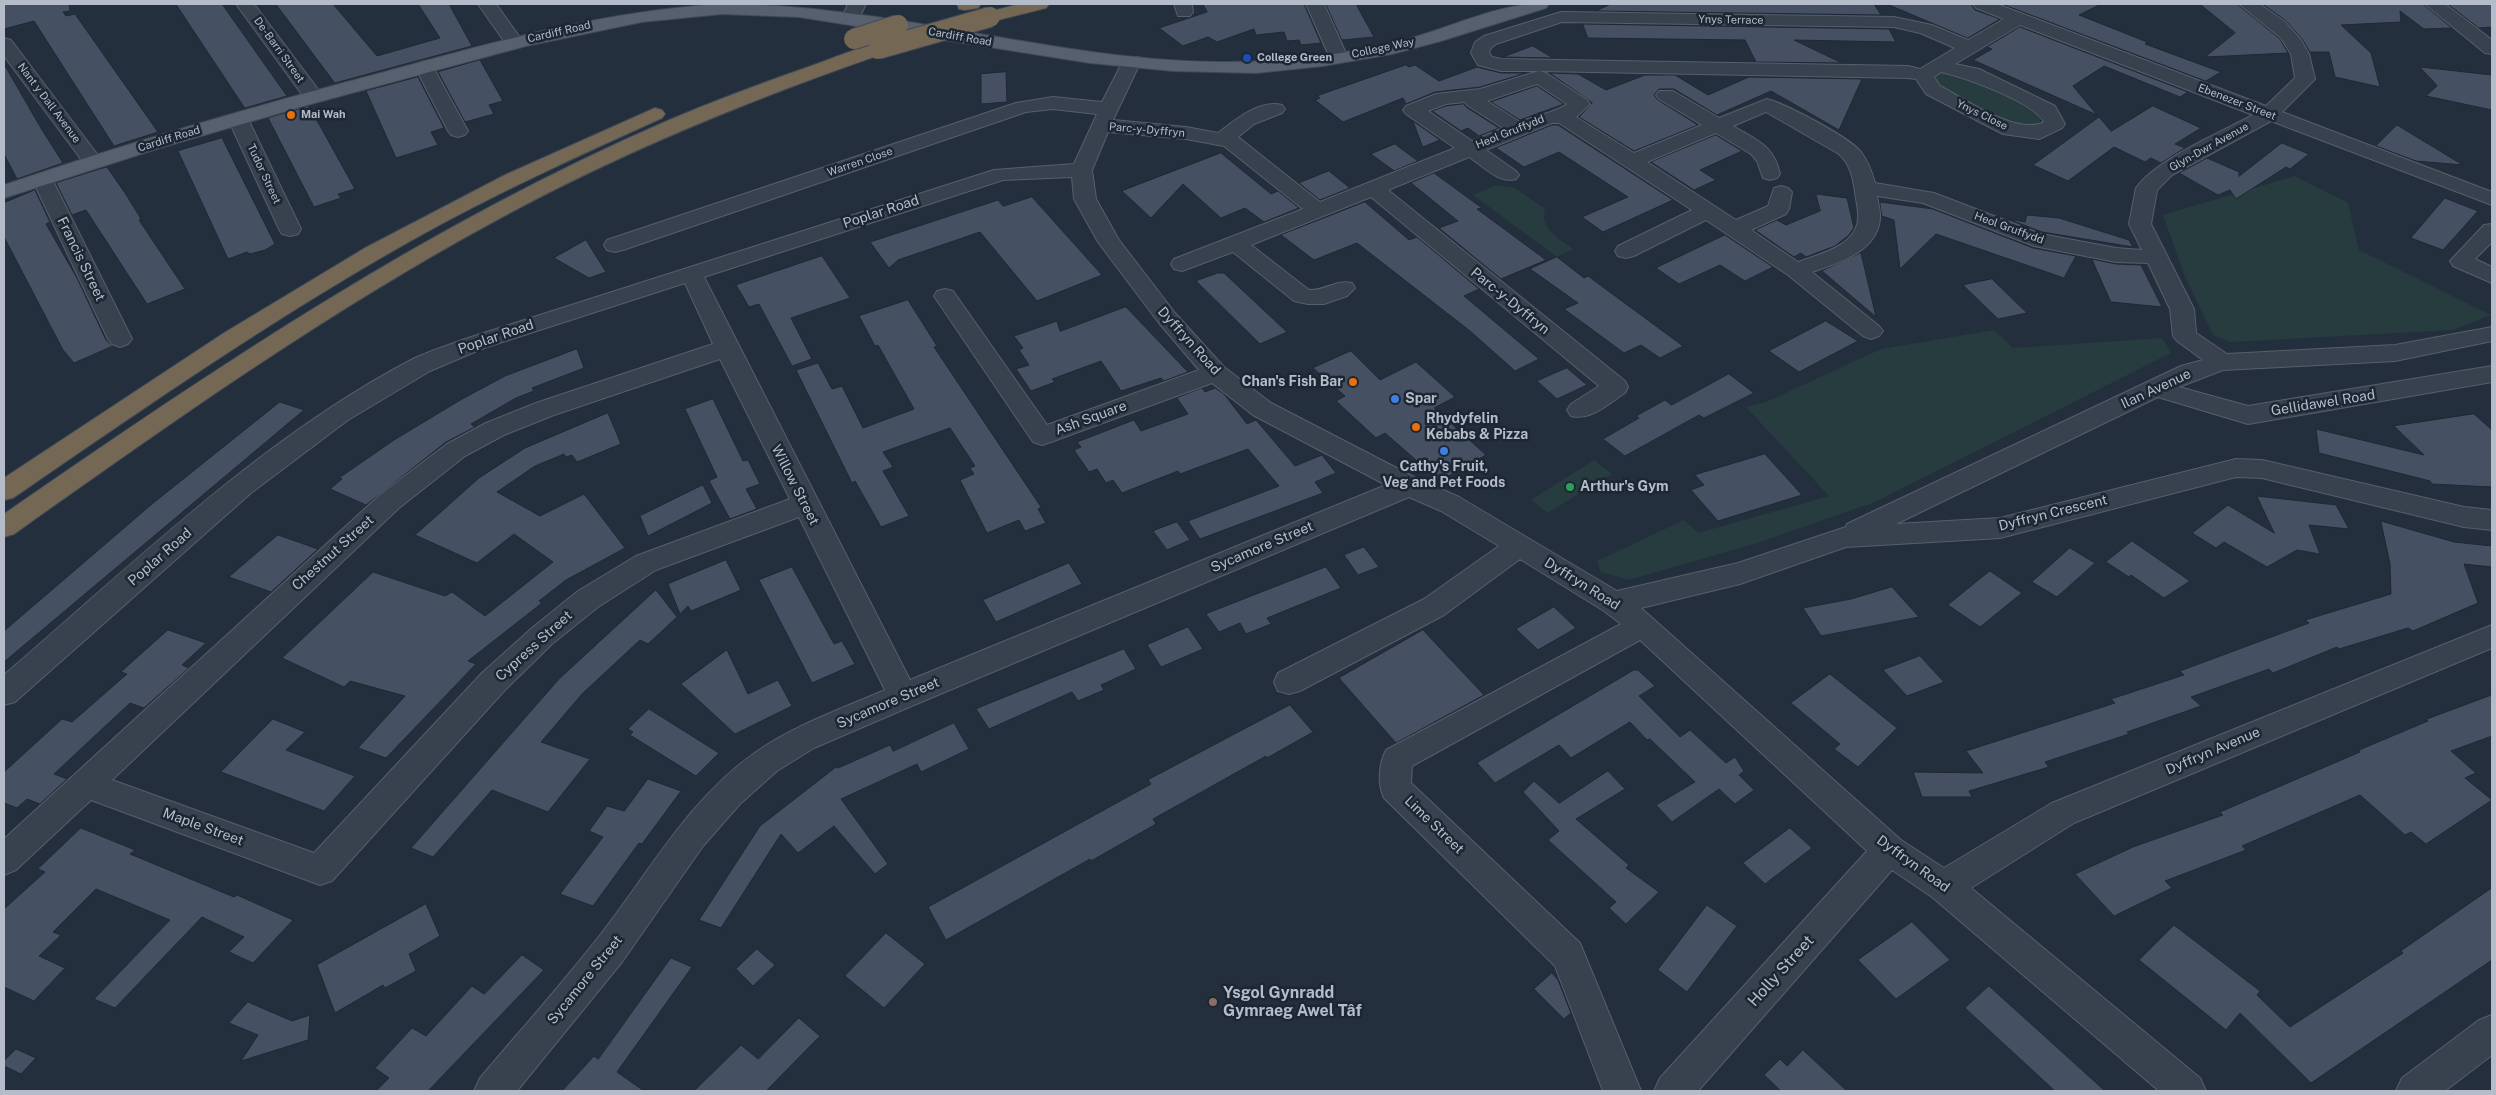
<!DOCTYPE html>
<meta charset="utf-8">
<style>
body{margin:0}
#map{position:relative;width:2496px;height:1095px;overflow:hidden;background:#242f3e;font-family:"Public Sans",sans-serif}
canvas{display:block}
.frame{position:absolute;inset:0;border:5px solid #b4bcc9;pointer-events:none}
</style>
<div id="map">
<canvas width="2496" height="1095"></canvas>
<div class="frame"></div>
</div>
<script>
const g = document.querySelector('canvas').getContext('2d');
g.lineJoin = 'round';
function fillPath(path, color) { g.fillStyle = color; g.fill(path, 'evenodd'); }
function stroke(path, color, width, dash) { g.strokeStyle = color; g.lineWidth = width; g.lineCap = dash ? 'butt' : 'round'; g.setLineDash(dash || []); g.stroke(path); }
function label(font, color, halo, rows, align = 'center') {
  g.font = font + ' "Public Sans",sans-serif'; g.lineWidth = 5; g.setLineDash([]); g.textBaseline = 'middle'; g.strokeStyle = halo; g.fillStyle = color; for (const [text, x, y, turn = 0] of rows) {
    g.save(); g.translate(x, y); g.rotate((+turn || 0) * Math.PI / 180); g.textAlign = isNaN(turn) ? turn : align; if (halo) g.strokeText(text, 0, 0); g.fillText(text, 0, 0); g.restore();
  }
}
const green = new Path2D(`
 M1940 73H1954L2032 106 2041 116 2039 125 2013 126 1935 86V78Z
 M2295 176 2348 203 2359 250 2491 315 2453 330 2231 342 2213 335 2184 274 2163 215Z
 M1497 185 1515 188 1545 209C1539 229 1559 238 1573 249L1557 257 1473 195Z
 M1994 330 2013 348 2162 338 2171 353 1875 502 1757 543 1629 580 1601 572 1597 561 1684 520 1698 533 1829 496 1746 407 1766 402 1881 349Z
 M1594 460 1612 474 1547 513 1531 500Z`);
const building = new Path2D(`
 M4 4H69L70 11 63 12 66 16 75 14 158 132 114 146 34 21 4 29Z
 M176 4H222L287 96 245 108Z
 M276 4H333L377 56 440 38 418 4H449L472 46 335 83Z
 M1203 4H1304L1321 43 1301 45 1299 40 1287 41 1284 32 1256 35 1254 29 1217 42 1208 37 1183 46 1159 28 1207 12Z
 M1326 4H1356L1374 37 1342 40Z
 M1611 4H1874L1881 15 1596 11Z
 M1887 4H1971L1975 10 2000 19 1968 38Z
 M2002 4H2101L2079 15 2147 42 2145 44 2221 72 2206 81Z
 M2200 4H2237L2280 39 2288 53 2205 57 2235 33Z
 M2263 4H2423L2452 28 2424 29 2400 11 2401 22 2341 25 2371 53 2380 87 2335 77 2329 52H2310L2302 39 2286 21Z
 M2448 4H2492V27L2479 28Z
 M1583 24 1889 29 1896 42 1794 40 1842 63 1756 62 1745 40 1588 38Z
 M2020 27 2188 92 2180 97 2104 66 2073 86 2097 115 1973 60 1992 49 1987 47Z
 M1533 46 1553 58 1503 57Z
 M480 60 503 101 489 105 494 114 465 122 438 72Z
 M4 64 42 130 63 163 17 179 4 154Z
 M1406 65 1409 67 1415 65 1439 81 1477 67 1501 73H1526L1480 87 1435 92 1406 104 1403 98 1343 122 1315 100 1320 98 1317 96Z
 M2420 67 2492 75V110L2426 96 2437 86Z
 M1006 72 1007 102 981 104V74Z
 M1550 73 1578 74 1606 90 1645 75H1675L1708 95 1749 77 1862 79 1839 130 1771 91 1717 115 1674 89H1659L1654 95 1658 100 1698 125 1634 151 1579 117 1592 103Z
 M418 77 444 128 431 132 438 145 396 158 366 91Z
 M1537 86 1564 104 1520 120 1491 102Z
 M1464 104 1466 107 1499 128 1479 136 1468 128 1461 131 1432 111 1446 106Z
 M309 106 355 189 338 194 341 198 314 207 268 118Z
 M2153 106 2201 128 2175 144 2185 148 2161 163 2151 158 2145 162 2114 147 2068 181 2033 165 2099 117 2111 131Z
 M1413 121 1440 140 1423 147Z
 M1552 125H1558L1673 200 1603 232 1582 217 1628 197 1559 152 1524 167 1496 148Z
 M2397 125 2463 165 2416 161 2376 146Z
 M1716 135 1742 151 1700 170 1716 180 1694 190 1651 162Z
 M222 138 275 244 265 250 250 254 247 252 228 259 178 151Z
 M2282 143 2309 154 2290 169 2286 167 2236 199 2230 190 2218 195 2179 173 2207 158 2239 172V176Z
 M1395 144 1418 161 1394 171 1371 154Z
 M1221 153 1271 194 1278 191 1299 208 1264 222 1245 208 1221 218 1183 184 1151 218 1122 191Z
 M107 167 127 196 141 219 139 220 185 289 147 304 86 210 72 215 56 183Z
 M1329 171 1350 188 1320 200 1299 183Z
 M1434 173 1482 208 1477 209 1546 260 1501 279 1439 228 1458 221 1411 183Z
 M35 190 50 222 46 224 77 278 106 340 113 346 74 363 63 350 4 237V203Z
 M1816 194 1847 198 1854 228 1849 235 1835 246 1806 257 1801 253 1794 257 1755 230 1777 220 1786 225 1820 211Z
 M1032 197 1102 275 1037 301 980 232 898 260 889 268 870 242 998 200 1003 206Z
 M2445 198 2478 211 2443 250 2411 238Z
 M1365 202 1409 240 1417 237 1479 289 1464 296 1539 359 1515 371 1470 331 1357 243 1314 260 1281 235Z
 M1880 202 1933 209 2033 248 2076 256 2064 278 1936 234 1900 269 1894 220 1882 216Z
 M2027 215 2059 218 2129 240 2133 247 2042 232 2008 219 2025 222Z
 M1725 235 1773 267 1745 281 1720 265 1679 284 1656 268Z
 M586 240 606 272 589 278 554 258Z
 M1861 253 1876 317 1822 271Z
 M822 256 850 298 791 318 812 359 792 366 759 304 749 307 736 285Z
 M1557 257 1584 278 1588 276 1683 346 1660 358 1641 345 1624 353 1564 309 1578 303 1530 269Z
 M2092 259 2116 264 2141 265 2162 307 2111 302Z
 M1218 273H1224L1287 332 1260 344 1196 281Z
 M1992 279 2027 313 1998 319 1963 285Z
 M908 300 937 346 934 347 1041 507 1038 509 1046 523 1025 531 1019 520 987 533 960 480 974 474 970 468 975 466 950 428 883 452 893 467 883 471 909 516 881 527 855 481 852 483 796 370 818 363 832 389 842 386 863 428 914 409 878 345 875 346 859 316Z
 M1126 307 1188 372 1164 381 1161 378 1121 391 1101 361 1052 379 1055 382 1031 391 1016 369 1029 365 1019 350 1023 348 1014 336 1057 321 1060 331Z
 M1826 321 1858 341 1799 372 1769 351Z
 M577 349 584 368 532 388 534 391 516 398 471 424 475 427 446 442 366 505 330 489 342 479 339 478 394 440 462 399 505 376Z
 M1351 351 1380 380 1416 362 1455 397 1434 408 1486 455 1440 481 1385 433 1376 438 1336 401 1345 396 1313 368Z
 M1567 368 1587 385 1557 399 1537 381Z
 M1729 374 1754 393 1704 418 1699 415 1625 456 1603 439 1639 418 1636 416 1665 400 1671 405Z
 M1202 388 1205 392 1215 388 1224 394 1247 424 1256 420 1295 466 1322 455 1336 473 1315 482 1323 493 1200 539 1188 521 1279 486 1248 449 1180 474 1178 471 1122 493 1113 480 1106 483 1097 469 1089 472 1074 450 1081 447 1077 442 1134 420 1141 431 1188 414 1177 398Z
 M713 399 743 461 748 460 760 484 746 489 757 509 730 519 709 481 717 477 685 409Z
 M280 402 304 410 4 662V631L152 504Z
 M608 413 621 444 577 462 572 455 566 457 564 454 535 466 497 492 540 516 584 494 625 548 566 580 539 601 542 603 468 661 476 664 386 758 358 748 405 696 350 681 344 687 282 658 373 572 445 596 452 592 485 616 553 562 514 534 477 563 415 535 479 478 525 448Z
 M2474 414 2492 430V487L2432 484 2430 481 2319 453 2316 429 2424 455 2394 426Z
 M1765 454 1802 495 1718 521 1691 490 1704 485 1695 475Z
 M703 485 712 503 648 536 640 516Z
 M2257 496 2336 505 2349 529 2309 525 2320 554 2297 550 2267 567 2224 542 2216 548 2192 533 2228 505 2274 533Z
 M2381 521 2454 542 2492 546V567L2464 564 2478 603 2413 631 2408 628 2339 649 2337 647 2273 673 2269 669 2191 697 2201 706 2127 732 2129 734 2045 762 2049 767 1969 791 1972 797H1922L1913 772 1983 773 1966 751 2115 703 2111 699 2184 675 2180 671 2309 623 2305 620 2391 594 2390 564Z
 M1177 522 1190 540 1167 550 1153 531Z
 M278 535 318 549 271 592 229 577Z
 M2132 541 2190 581 2164 598 2131 575 2129 577 2106 562Z
 M1364 547 1379 567 1358 575 1344 555Z
 M2070 548 2095 563 2057 597 2032 582Z
 M726 560 741 590 691 611 688 606 680 614 668 584Z
 M1069 563 1082 584 996 622 983 600Z
 M792 567 834 644 842 641 855 664 812 683 759 580Z
 M1326 567 1341 588 1267 618 1271 624 1246 634 1240 623 1219 632 1206 614Z
 M1990 571 2022 593 1980 627 1948 605Z
 M1892 587 1919 617 1821 636 1803 608 1851 599Z
 M656 590 677 617 648 644 640 640 582 694 541 742 590 759 548 812 492 790 433 857 411 848 559 679Z
 M1554 607 1576 628 1538 650 1516 629Z
 M1188 627 1203 649 1161 667 1147 645Z
 M168 630 206 643 182 665 189 668 144 708 130 703 54 774 67 779 40 804 27 799 17 808 4 803V772L62 719 72 722 127 674 121 672Z
 M1423 630 1484 695 1396 743 1339 678Z
 M1124 649 1136 669 1101 685 1104 690 1078 701 1072 692 989 729 976 709Z
 M727 650 748 694 778 680 792 706 735 734 681 684Z
 M1920 656 1944 682 1907 696 1883 670Z
 M1634 670H1638L1655 686 1639 696 1680 737 1690 730 1726 763 1735 757 1744 771 1739 775 1754 790 1735 804 1719 789 1672 822 1656 805 1695 782 1650 739 1647 740 1630 722 1571 758 1559 745 1495 783 1477 763Z
 M1830 674 1897 728 1858 767 1834 749 1840 744 1791 703Z
 M2492 695V736L2451 751 2476 773 2465 778 2492 800 2426 844 2411 832 2405 835 2360 795 2242 846 2246 850 2165 881 2172 888 2114 916 2075 874 2133 847 2223 815 2220 812 2360 752 2359 750 2428 721 2425 720Z
 M1290 705 1313 732 1267 758 1266 756 1153 819 1156 824 1091 861 1090 859 946 940 928 907 1151 784 1148 780Z
 M649 709 719 753 696 776 630 735 633 732 628 729Z
 M273 719 305 732 286 750 355 776 324 811 221 772Z
 M954 723 969 749 921 772 917 764 841 799 888 864 875 874 834 826 798 853 781 834 721 928 699 920 760 826 836 767 838 768 890 745 893 751Z
 M1608 771 1625 789 1576 819 1629 865 1626 868 1659 892 1626 924 1609 908 1616 902 1548 840 1559 831 1523 792 1534 781 1559 803Z
 M648 779 681 791 642 844 639 843 593 906 560 894 603 837 589 831 607 806 624 811Z
 M81 828 135 850 130 854 234 897 237 895 293 920 253 963 229 952 244 937 202 917 115 1008 94 999 170 920 96 889 53 932 61 935 39 956 65 968 34 1001 4 987V909L45 872 38 869Z
 M1790 828 1812 848 1765 884 1743 863Z
 M2492 888V960L2311 1083 2240 1013 2226 1030 2139 960 2174 925 2260 991 2257 995 2290 1027 2403 953 2401 951Z
 M426 904 440 936 409 954 416 971 385 988 383 985 335 1013 317 965Z
 M1707 905 1737 926 1687 992 1658 970Z
 M1912 922 1950 960 1896 999 1858 960Z
 M886 933 925 964 884 1008 845 976Z
 M757 949 775 965 753 986 736 969Z
 M522 955 544 970 428 1091H376L389 1078 375 1068 412 1028 426 1036 472 986 484 994Z
 M671 958 692 967 617 1072 644 1091H562L594 1056 598 1059Z
 M1552 973 1558 980 1571 1013 1564 1019 1534 989Z
 M1989 986 2030 1023 2105 1091H2055L1965 1008Z
 M248 1002 292 1021 310 1015 308 1040 241 1061 258 1035 229 1023Z
 M799 1018 820 1036 766 1091H694L741 1045 758 1059Z
 M16 1049 36 1058 21 1074 4 1066V1061Z
 M1803 1050 1847 1091H1781L1764 1075 1780 1059 1787 1066Z`);
const minor = new Path2D(`
 M236 4H254L323 96 320 100H306Z
 M478 4H496L524 43 522 47H508Z
 M848 4H866L857 22H845L842 18Z
 M1174 4H1192L1193 12 1190 16H1178Z
 M1306 4H1324L1348 58 1346 62H1332L1330 58Z
 M1973 4H1997L2266 106 2295 78 2291 54 2281 38 2239 4H2260L2285 22 2301 40 2309 54 2315 79 2282 112 2492 192V205L2271 121 2172 175 2157 190 2151 224 2194 309 2196 333 2227 354 2395 345 2492 327V341L2395 361 2223 370 2179 387 2248 406 2492 366V382L2248 424 2158 397 1896 524 2000 518 2236 459 2262 460 2464 507 2492 510V530L2464 527 2262 478 2236 477 2000 538 1846 547 1740 584 1641 608 1901 840 1944 868 2052 803 2492 625V648L2074 823 1971 888 2200 1078 2206 1091H2159L1932 897 1892 870 1698 1091H1654L1660 1078 1867 851 1640 640 1412 766 1411 783 1580 943 1641 1091H1603L1555 966 1384 798C1377 783 1379 764 1386 750L1621 624 1604 611 1520 559 1444 615 1300 691 1289 694 1278 691 1274 682 1278 673 1424 599 1499 546 1441 511 1409 497 914 705 814 748 777 771 740 804 703 846 622 962 517 1091H474L480 1078C519 1032 560 986 597 939 648 875 687 800 756 752 795 725 841 709 885 690L799 517 656 570 598 607 552 644 504 691 332 881 320 885 91 800 16 870 4 875V839L381 494 447 444 486 423 536 403 713 344 685 283 484 348 430 371 348 420 251 493 15 702 4 705V675C131 566 262 438 411 360 429 351 449 345 468 338L994 170 1074 164 1097 114 1053 109 1026 112 623 250 615 252 607 250 604 245 607 240 1016 103 1053 97 1102 102 1123 61 1125 57H1139L1141 61 1113 120 1186 127 1218 133C1235 120 1260 99 1282 105L1285 109 1282 113 1254 124 1238 137 1320 202 1455 148 1406 114 1403 110 1406 106 1436 94 1480 89 1539 71H1501L1478 65 1471 53 1475 42 1484 36 1561 12 1894 17 1932 25 1968 40 2004 19 1976 8ZM1562 22 1894 27 1920 33 1955 48 1920 69 1908 66 1501 59 1492 57 1489 53 1491 48 1496 44ZM2020 25 2253 115C2221 132 2157 159 2136 188L2129 224 2142 250 2116 248 2041 234 1934 193 1875 183C1872 172 1868 161 1861 152 1849 137 1786 104 1767 99L1719 118 1673 91H1659L1656 95 1659 99 1702 125 1634 153 1576 117 1590 104 1587 100 1546 73 1539 71 1908 78 1916 79 1926 94 2003 134 2039 139 2062 128 2065 124 2055 106 1979 69 1955 64ZM1941 72C1964 77 2034 102 2044 122 2018 136 1965 99 1940 86L1934 77ZM1537 84 1567 104C1557 112 1534 116 1520 122L1487 101ZM1465 102 1467 105 1503 128 1472 141 1428 111 1446 104ZM1766 112 1839 154C1850 164 1853 178 1855 192 1856 201 1859 210 1858 219 1856 246 1820 254 1798 262L1751 230 1786 214 1789 209 1792 192 1788 188 1781 186 1774 188 1768 206 1736 220 1647 162 1716 133 1751 154 1757 161 1763 178 1770 180 1777 178 1780 174C1774 145 1756 140 1733 126ZM1552 123H1559L1692 210 1618 246 1615 251 1618 256 1626 258 1634 256 1706 220 1788 275 1863 336 1871 339 1879 336 1883 331 1879 326 1812 272C1838 263 1877 252 1880 219 1881 212 1878 204 1877 196L1923 203 2034 246 2116 262 2148 263 2170 309 2173 336 2177 341 2203 360 2181 366 1847 524 1846 527 1738 563 1617 591 1459 497 1418 479 1271 403 1224 367 1175 313 1119 240 1096 199 1092 170 1108 132 1186 139 1224 146 1303 209 1174 259 1171 264 1174 269 1182 271 1233 252 1294 301 1308 304H1324L1347 296 1355 288 1352 283C1336 279 1325 291 1309 290L1251 245 1371 197 1599 386 1571 404 1567 410 1571 416C1591 421 1609 403 1625 393L1628 387 1625 381 1388 190 1469 157C1483 166 1499 184 1516 179L1519 175 1516 171 1486 150ZM1072 177 1074 199 1098 242 1159 323 1199 370 1047 425 953 291 945 289 937 291 934 296 1033 442 1042 445 1051 442 1212 383 1253 415 1386 485 910 680 704 277 1003 180ZM720 359 790 499 636 556 578 591 532 628 482 673 314 853 112 780 399 508 465 456 504 435 554 415Z
 M2425 4H2445L2492 40V54L2485 53Z
 M4 38 11 40 100 158 103 162 100 166 93 168 86 166 4 56Z
 M424 61 431 63 433 67 468 131 465 135 458 137 451 135 448 131 415 67 417 63Z
 M238 113 245 115 248 119 301 229 298 234 290 236 282 234 279 229 228 119 231 115Z
 M42 173 49 175 52 179 132 339 128 344 120 347 112 344 108 339 32 179 35 175Z
 M2492 224V242L2475 259 2492 267V283L2453 266 2450 261 2484 225Z
 M2492 1015V1055L2445 1091H2396L2402 1078 2479 1020Z`);
const major = new Path2D(`
 M721 4C887 4 1048 59 1214 62 1280 63 1347 55 1411 38 1455 26 1504 1 1549 4L1546 8 1441 41 1392 54 1323 66 1256 73 1173 71 1090 63 799 17 722 14 642 22 526 46 311 104 160 148 4 198V185C130 142 259 105 388 71 498 41 606 11 721 4Z`);
const highway = new Path2D(`
 M957 4H981L978 8 965 10 959 9Z
 M1020 4H1049L1046 8 990 22 984 21 981 17 984 13Z
 M878 43 885 45 887 49 885 53C749 100 619 153 493 222 325 313 169 424 14 534L4 537V514C216 367 429 224 667 121 714 101 762 83 811 66 833 58 855 49 878 43Z
 M655 108 662 110 665 114 662 118C578 156 494 194 414 239 275 317 144 408 13 498L4 500V478L224 333 365 248 505 175Z`);
const highwayBridge = new Path2D(`
 M854 39 898 25
 M878 49 990 17`);
const markers = [
 [1247,58,5,"#1a4fb4"],
 [291,115,5,"#e8710a"],
 [1353,382,5,"#e8710a"],
 [1395,399,5,"#3f7fe0"],
 [1416,427,5,"#e8710a"],
 [1444,451,5,"#3f7fe0"],
 [1570,487,5,"#2e9e5b"],
 [1213,1002,5,"#8d6e63"]
];
const farStreetnames = [
 ["Ynys Terrace",1731,20,1],
 ["Cardiff Road",559,32,-13],
 ["Cardiff Road",960,37,10],
 ["College Way",1383,48,-12],
 ["De-Barri Street",279,50,54],
 ["Ebenezer Street",2237,102,21],
 ["Nant y Dall Avenue",49,103,53],
 ["Ynys Close",1982,115,26],
 ["Parc-y-Dyffryn",1147,130,5],
 ["Heol Gruffydd",1510,132,-22],
 ["Cardiff Road",169,139,-17],
 ["Glyn-Dwr Avenue",2209,147,-29],
 ["Warren Close",860,162,-19],
 ["Tudor Street",264,174,65],
 ["Heol Gruffydd",2009,228,20]
];
const farPoinames = [
 ["College Green",1257,58],
 ["Mai Wah",301,115]
];
const streetNames = [
 ["Poplar Road",881,212,-18],
 ["Francis Street",81,259,64],
 ["Parc-y-Dyffryn",1510,301,39],
 ["Poplar Road",496,337,-19],
 ["Dyffryn Road",1189,341,48],
 ["Ilan Avenue",2156,389,-25],
 ["Gellidawel Road",2323,403,-9],
 ["Ash Square",1091,418,-20],
 ["Willow Street",795,485,63],
 ["Dyffryn Crescent",2053,513,-14],
 ["Sycamore Street",1262,547,-23],
 ["Chestnut Street",333,553,-42],
 ["Poplar Road",160,557,-41],
 ["Dyffryn Road",1582,584,32],
 ["Cypress Street",534,646,-42],
 ["Sycamore Street",888,703,-23],
 ["Dyffryn Avenue",2213,751,-23],
 ["Lime Street",1434,825,44],
 ["Maple Street",203,827,20],
 ["Dyffryn Road",1913,864,36],
 ["Sycamore Street",585,980,-51]
];
const poiNames = [
 ["Chan's Fish Bar",1343,382,"right"],
 ["Spar",1405,399],
 ["Rhydyfelin",1426,419],
 ["Kebabs & Pizza",1426,435],
 ["Cathy's Fruit,",1444,467,"center"],
 ["Veg and Pet Foods",1444,483,"center"],
 ["Arthur's Gym",1580,487]
];
const nearStreetnames = [
 ["Holly Street",1781,971,-48]
];
const nearPoinames = [
 ["Ysgol Gynradd",1223,993],
 ["Gymraeg Awel Tâf",1223,1011]
];
fillPath(green, '#263c3f');
fillPath(building, '#455162');
stroke(building, '#1f2835', 1);
stroke(minor, '#565f6c', 2);
stroke(major, '#414a57', 2);
stroke(highway, '#434c59', 2);
fillPath(minor, '#38414e');
fillPath(major, '#56606e');
fillPath(highway, '#746855');
stroke(highwayBridge, '#434c59', 22, []);
stroke(highwayBridge, '#746855', 20);
for (const [x, y, r, color] of markers) { const dot = new Path2D(); dot.arc(x, y, r, 0, 2 * Math.PI); g.fillStyle = color; g.fill(dot); stroke(dot, '#1d2633', 2); }
label('11px', '#b4bcc9', '#1d2633', farStreetnames);
label('bold 11px', '#b4bcc9', '#1d2633', farPoinames, 'left');
label('14px', '#b4bcc9', '#1d2633', streetNames);
label('bold 14px', '#b4bcc9', '#1d2633', poiNames, 'left');
label('16px', '#b4bcc9', '#1d2633', nearStreetnames);
label('bold 16px', '#b4bcc9', '#1d2633', nearPoinames, 'left');
</script>
